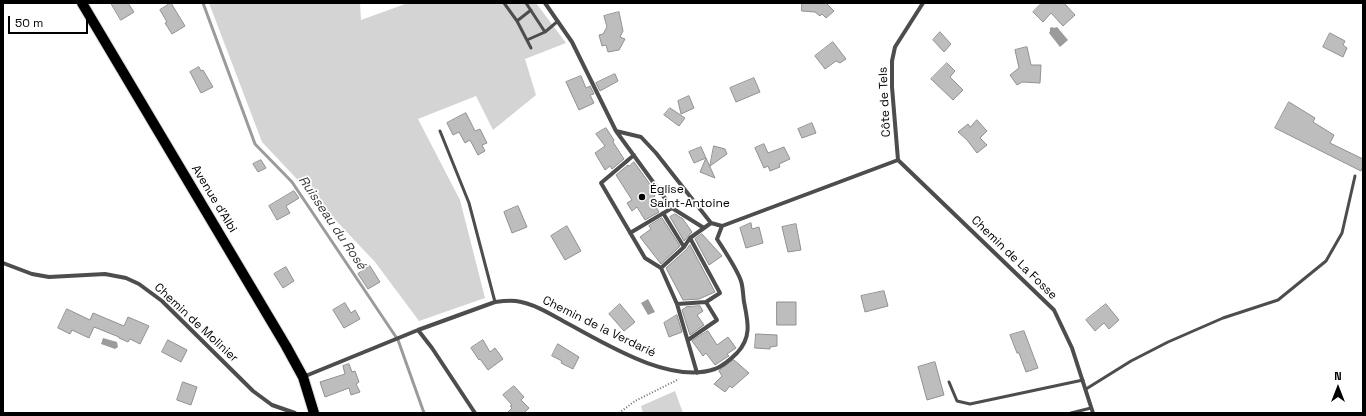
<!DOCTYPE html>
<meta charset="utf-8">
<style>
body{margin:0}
#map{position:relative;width:1366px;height:416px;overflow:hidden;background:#fff;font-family:"Space Grotesk",sans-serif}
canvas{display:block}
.frame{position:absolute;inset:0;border:4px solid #000;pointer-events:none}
.north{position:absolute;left:1318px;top:368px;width:40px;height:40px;-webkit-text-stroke:3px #fff;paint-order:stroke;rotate:0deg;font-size:11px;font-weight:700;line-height:16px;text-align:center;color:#000}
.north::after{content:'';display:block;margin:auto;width:14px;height:18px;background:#000;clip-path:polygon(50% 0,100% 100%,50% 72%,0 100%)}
.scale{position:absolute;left:8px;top:16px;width:80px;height:18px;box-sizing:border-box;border:2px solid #000;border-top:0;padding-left:5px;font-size:12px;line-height:14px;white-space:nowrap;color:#000;-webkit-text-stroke:3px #fff;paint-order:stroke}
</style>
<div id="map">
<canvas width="1366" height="416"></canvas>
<div class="frame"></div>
<div class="north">N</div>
<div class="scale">50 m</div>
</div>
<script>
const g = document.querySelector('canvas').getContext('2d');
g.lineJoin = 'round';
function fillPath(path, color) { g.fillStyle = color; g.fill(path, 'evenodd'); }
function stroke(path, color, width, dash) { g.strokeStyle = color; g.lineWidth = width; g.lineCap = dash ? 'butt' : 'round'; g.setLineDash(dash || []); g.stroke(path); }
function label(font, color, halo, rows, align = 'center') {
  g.font = font + ' "Space Grotesk",sans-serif'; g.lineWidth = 3.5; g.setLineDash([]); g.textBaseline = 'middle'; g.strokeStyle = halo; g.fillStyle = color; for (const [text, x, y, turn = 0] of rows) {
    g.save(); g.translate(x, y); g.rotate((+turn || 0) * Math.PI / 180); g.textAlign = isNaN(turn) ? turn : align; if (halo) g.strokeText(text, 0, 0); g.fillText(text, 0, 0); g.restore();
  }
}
const green = new Path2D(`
 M209 3H360L361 20 408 3H536L566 43 525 59 536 95 493 130 476 96 418 119 460 200 485 298 419 321 375 262 262 142Z
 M675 391 683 413H643L641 406Z`);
const water = new Path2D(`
 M1052 27 1054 28 1057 27 1068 40 1060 47 1049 33 1050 31V28Z
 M648 299 655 312 648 315 641 303Z
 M103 338 117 342 118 347 115 349 101 344Z`);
const stream = new Path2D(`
 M203 3 255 144 292 182 398 340 424 413`);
const building = new Path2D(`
 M111 3H128L134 12 121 20Z
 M171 3 185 26 172 34 165 23 167 22 160 10Z
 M802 3H826L834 11 826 18 822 14 820 16 815 12 802 11Z
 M1042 3H1064L1075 15 1063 26 1051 13 1043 22 1033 12Z
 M619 12 623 31 620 37 625 39 619 50 608 52 606 45 602 46 599 35 603 34 607 27 604 16Z
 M940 32 951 44 944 52 933 40Z
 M1330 33 1345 41 1343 45 1347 48 1343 57 1323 47Z
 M833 42 846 59 840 63 836 61 825 69 815 56Z
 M1027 47 1031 65H1041L1040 83 1022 82 1017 85 1010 75 1019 68 1015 50Z
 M947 63 955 71 950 77 963 90 953 100 931 79Z
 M199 67 201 71 203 70 213 87 201 93 190 72Z
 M615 74 618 81 600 91 596 83Z
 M581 76 586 88 590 86 594 94 590 95 594 103 579 110 566 82Z
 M754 78 760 92 736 102 730 88Z
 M689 96 694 108 681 114 678 101Z
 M1289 102 1315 118 1313 122 1334 135 1330 143 1363 159V166L1361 171 1275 128Z
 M670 108 685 118 679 126 664 115Z
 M466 113 475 131 480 129 487 143 482 145 485 151 478 155 470 140 465 143 459 132 453 135 447 123Z
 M977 120 987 131 980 138 987 145 977 153 967 140 958 132 968 124 970 127Z
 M812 123 816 133 802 138 798 129Z
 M606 128 614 140 613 142 624 159 612 169 610 166 605 170 595 153 605 146 596 134Z
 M764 144 768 153 784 147 790 159 779 164 780 167 770 171 768 166 764 168 755 148Z
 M714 146 725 149 727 154 710 166Z
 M701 147 706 158 715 178 700 172 706 158 694 163 689 152Z
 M261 160 266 168 258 172 253 164Z
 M634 162 652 187 650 188 655 196 651 199 659 212 645 220 637 207 632 211 627 203 632 200 616 175 628 165 629 166Z
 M294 191 299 198 286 206 290 213 277 220 269 206Z
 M518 206 527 227 512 233 504 212Z
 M675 214 683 219 692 232 684 241 670 217Z
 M662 218 680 246 661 264 640 237 651 229 649 226Z
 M751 223 752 229 759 227 763 243 746 248 740 228Z
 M796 224 801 250 788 252 782 227Z
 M567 226 581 251 565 260 551 236Z
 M702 234 722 256 709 265 695 239Z
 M690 245 715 292 699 299 683 300 666 268 686 250Z
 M370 266 380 282 368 289 358 274Z
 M286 267 294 281 283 288 274 274Z
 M884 291 888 306 865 312 861 296Z
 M777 302H796V325H777Z
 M345 303 351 313 355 310 360 319 344 328 333 310Z
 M620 304 635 322 624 331 609 314Z
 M1106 304 1119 320 1109 329 1104 323 1095 331 1086 320Z
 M700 306 703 311 697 315 704 325 690 335 682 310 686 307Z
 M67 309 90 320 93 313 124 326 128 317 149 326 140 344 130 339 128 342 119 338V337L94 327 89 338 72 330 70 334 58 328Z
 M677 315 682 332 669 337 664 323Z
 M708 331 717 345 728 337 736 348 727 354 729 356 727 357 715 365 706 353 703 356 692 341Z
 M1024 331 1038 368 1026 372 1019 353H1017L1010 335Z
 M756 334 777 335V346L770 347V349L755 348Z
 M168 340 187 350 181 362 162 352Z
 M483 340 490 352 495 348 503 359 488 370 480 359 479 360 471 348Z
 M558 344 579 357 573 369 561 363 562 361 552 356Z
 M734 360 749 373 732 388 730 386 725 392 714 384 722 376 719 371Z
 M935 362 944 395 927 400 918 367Z
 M349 364 352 372 355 371 359 382 356 384 360 392 351 395 349 388 325 397 320 382 345 374 343 366Z
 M183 382 197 387 191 405 177 400Z
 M514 386 524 397 521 400 529 408 524 413H507L512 408 510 406 512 405 503 395Z`);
const path = new Path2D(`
 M619 413 635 401 679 379`);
const service = new Path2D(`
 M504 3 517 21 531 48
 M526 3 545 32 558 21
 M517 21 531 10
 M527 40 545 32
 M440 131 469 203 495 302
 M949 382 957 401 970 404 1083 380
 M1086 389 1131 361 1168 342 1223 318 1278 300 1326 261 1342 233 1355 176
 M1071 413 1091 408`);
const minor = new Path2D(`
 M545 3 572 42 616 131 641 137 656 153 711 223 722 226
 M616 131 672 208 704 228
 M634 155 601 183 645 258 661 268 677 304 697 373
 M898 160 1054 310 1072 348 1093 413
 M898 160 892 87V61L895 47 923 3
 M663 213 684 247
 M630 233 672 208
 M3 263 32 274 49 277 105 274 126 278 139 284 162 301 253 391 272 405 295 413
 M661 268 684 247 690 238 711 223
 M677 304 706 302 720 293 690 238
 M418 330 432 348 475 413
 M688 340 717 320 706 302
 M303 377 418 330 495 302C502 301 509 300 516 301 532 303 549 313 563 321 603 342 669 385 715 369 723 366 731 359 737 353 752 337 748 322 744 302 743 295 743 287 741 281 737 269 724 250 717 239L722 226 898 160`);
const primary = new Path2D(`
 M82 3 286 346 303 377 314 413`);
const markers = [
 [642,197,4,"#000"]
];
const streetNames = [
 ["Côte de Tels",885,102,-93],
 ["Avenue d'Albi",214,199,59],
 ["Chemin de La Fosse",1014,258,44],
 ["Chemin de Molinier",196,323,43],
 ["Chemin de la Verdarié",599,327,26]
];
const poiNames = [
 ["Église",650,190],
 ["Saint-Antoine",650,204]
];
const waterNames = [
 ["Ruisseau du Rosé",332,223,56]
];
fillPath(green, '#d4d4d4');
fillPath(water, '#9b9b9b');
stroke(stream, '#9b9b9b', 3);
fillPath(building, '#bdbdbd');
stroke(building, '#919191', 1);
stroke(primary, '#dbdbdb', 12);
stroke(path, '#6f6f6f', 2, [1, 2]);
stroke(service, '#4d4d4d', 3);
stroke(minor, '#4d4d4d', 4);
stroke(primary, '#000', 10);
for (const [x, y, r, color] of markers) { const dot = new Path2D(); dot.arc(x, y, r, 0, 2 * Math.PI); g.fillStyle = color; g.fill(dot); stroke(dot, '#fff', 1.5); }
label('12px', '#000', '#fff', streetNames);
label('12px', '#000', '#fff', poiNames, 'left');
label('italic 13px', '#3c3c3c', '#fff', waterNames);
</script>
